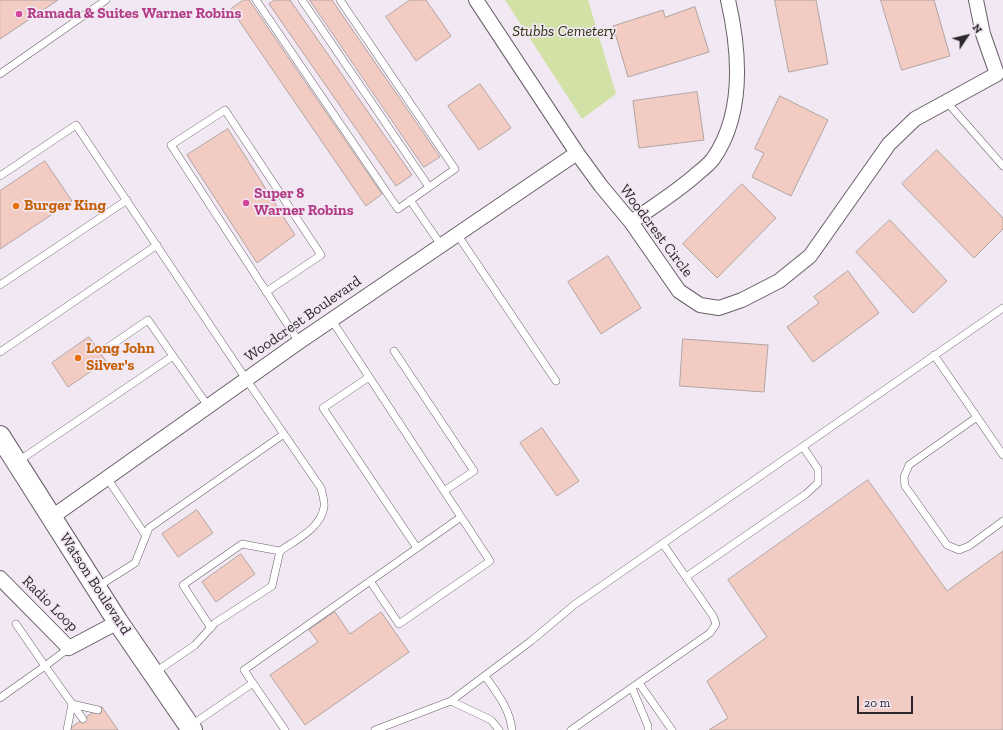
<!DOCTYPE html>
<style>
body{margin:0}
#map{position:relative;width:1003px;height:730px;overflow:hidden;background:#f2e8f3;font-family:"Zilla Slab",serif}
canvas{display:block}
.north{position:absolute;left:947px;top:16px;width:40px;height:40px;-webkit-text-stroke:3px #f2e8f3;paint-order:stroke;rotate:55deg;font-size:11px;font-weight:700;line-height:16px;text-align:center;color:#2b272b}
.north::after{content:'';display:block;margin:auto;width:14px;height:18px;background:#2b272b;clip-path:polygon(50% 0,100% 100%,50% 72%,0 100%)}
.scale{position:absolute;left:857px;top:696px;width:56px;height:18px;box-sizing:border-box;border:2px solid #2b272b;border-top:0;padding-left:5px;font-size:12px;line-height:14px;white-space:nowrap;color:#2b272b;-webkit-text-stroke:3px #f2e8f3;paint-order:stroke}
</style>
<div id="map">
<canvas width="1003" height="730"></canvas>
<div class="north">N</div>
<div class="scale">20 m</div>
</div>
<script>
const g = document.querySelector('canvas').getContext('2d');
g.lineJoin = 'round';
function fillPath(path, color) { g.fillStyle = color; g.fill(path, 'evenodd'); }
function stroke(path, color, width, dash) { g.strokeStyle = color; g.lineWidth = width; g.lineCap = dash ? 'butt' : 'round'; g.setLineDash(dash || []); g.stroke(path); }
function label(font, color, halo, rows, align = 'center') {
  g.font = font + ' "Zilla Slab",serif'; g.lineWidth = 3.5; g.setLineDash([]); g.textBaseline = 'middle'; g.strokeStyle = halo; g.fillStyle = color; for (const [text, x, y, turn = 0] of rows) {
    g.save(); g.translate(x, y); g.rotate((+turn || 0) * Math.PI / 180); g.textAlign = isNaN(turn) ? turn : align; if (halo) g.strokeText(text, 0, 0); g.fillText(text, 0, 0); g.restore();
  }
}
const green = new Path2D(`
 M505 0H588L616 94 582 119Z`);
const building = new Path2D(`
 M0 0H58L0 39Z
 M244 0H249L382 194 366 206 231 9Z
 M275 0H290L412 175 396 186 269 4Z
 M310 0H332L440 157 424 167Z
 M410 0H426L451 36 416 61 386 17Z
 M775 0H816L828 64 789 72Z
 M881 0H934L950 56 902 70Z
 M695 7 709 52 628 77 613 26 663 10 665 17Z
 M480 84 511 128 479 150 448 106Z
 M697 92 704 140 639 148 633 101Z
 M780 96 828 120 791 196 752 177 764 153 755 149Z
 M228 129 295 235 257 263 187 155Z
 M937 150 1003 218V229L974 258 902 184Z
 M45 161 72 201 0 249V191Z
 M742 184 776 218 717 278 683 244Z
 M890 220 947 281 913 313 856 252Z
 M608 256 641 308 601 334 568 282Z
 M848 271 879 313 813 362 787 327 819 303 814 297Z
 M89 337 106 361 68 387 52 363Z
 M683 339 768 345 764 392 680 386Z
 M542 428 579 481 557 496 520 443Z
 M868 480 947 591 1003 551V730H709L728 718 707 681 767 637 728 580Z
 M197 510 213 533 178 557 162 534Z
 M241 554 255 574 216 602 202 582Z
 M335 612 350 634 381 612 409 652 305 725 270 675 318 642 309 630Z
 M102 707 118 730H68L83 719Z`);
const service = new Path2D(`
 M256 0 398 209 455 169 340 0
 M302 0 429 187
 M0 74 106 0
 M946 101 1003 166
 M0 176 76 125 246 379 321 488C322 493 325 501 324 507 321 528 296 540 280 551L272 586 215 623 195 645 154 673
 M410 200 441 245
 M457 234 556 381
 M0 285 127 200
 M266 292 321 255 225 110 171 145 299 342
 M331 319 490 561 399 624 370 581
 M107 348 148 320 208 406
 M394 351 474 471 444 491
 M0 352 157 245
 M934 355 977 417 909 465 904 477 905 486 947 545 959 550 969 546 1003 521
 M369 377 323 408 417 548
 M977 417 1003 455
 M17 462 173 356
 M107 478 146 536
 M686 577 806 494 818 483V469L803 447
 M97 587 135 563 149 528 284 434
 M211 628 183 585 242 544 280 551
 M69 648 45 666 83 719
 M485 676C497 693 510 709 512 730
 M639 683 672 730
 M632 688 648 726V730
 M0 698 45 666 16 624
 M451 701 491 720 499 730
 M72 704 98 710
 M190 726 253 683
 M67 730 72 704
 M285 730 244 670 461 517
 M375 730 451 701 531 641 574 605 1003 308
 M571 730 710 633 716 624 713 616 663 544`);
const minor = new Path2D(`
 M476 0 577 153 601 186 631 222 679 291 700 305 719 308 742 300 779 281 810 256 889 144 915 119 997 74 983 34 976 0
 M631 222C654 206 677 192 698 173 703 169 709 164 713 159 745 113 740 52 728 0
 M52 517 299 342 577 153
 M0 578 69 648 118 622`);
const secondary = new Path2D(`
 M0 436 118 622 192 730`);
const markers = [
 [19,14,4,"#d1479c"],
 [246,203,4,"#d1479c"],
 [16,206,4,"#e8710a"],
 [78,358,4,"#e8710a"]
];
const hotelNames = [
 ["Ramada & Suites Warner Robins",27,14],
 ["Super 8",254,194],
 ["Warner Robins",254,211]
];
const parkNames = [
 ["Stubbs Cemetery",564,32]
];
const foodNames = [
 ["Burger King",24,206],
 ["Long John",86,349],
 ["Silver's",86,366]
];
const streetNames = [
 ["Woodcrest Circle",656,231,53],
 ["Woodcrest Boulevard",303,319,-35],
 ["Watson Boulevard",95,584,57],
 ["Radio Loop",50,604,45]
];
fillPath(green, '#d2e1a6');
fillPath(building, '#f2cbc2');
stroke(building, '#b2a4a1', 1);
stroke(service, '#675f68', 8);
stroke(minor, '#675f68', 16);
stroke(secondary, '#675f68', 22);
stroke(service, '#fff', 7);
stroke(minor, '#fff', 14);
stroke(secondary, '#fff', 20);
for (const [x, y, r, color] of markers) { const dot = new Path2D(); dot.arc(x, y, r, 0, 2 * Math.PI); g.fillStyle = color; g.fill(dot); stroke(dot, '#f2e8f3', 1.5); }
label('bold 15px', '#b23c85', '#f2e8f3', hotelNames, 'left');
label('italic 15px', '#29310b', '#f2e8f3', parkNames);
label('bold 15px', '#c56008', '#f2e8f3', foodNames, 'left');
label('15px', '#2b272b', '#f2e8f3', streetNames);
</script>
